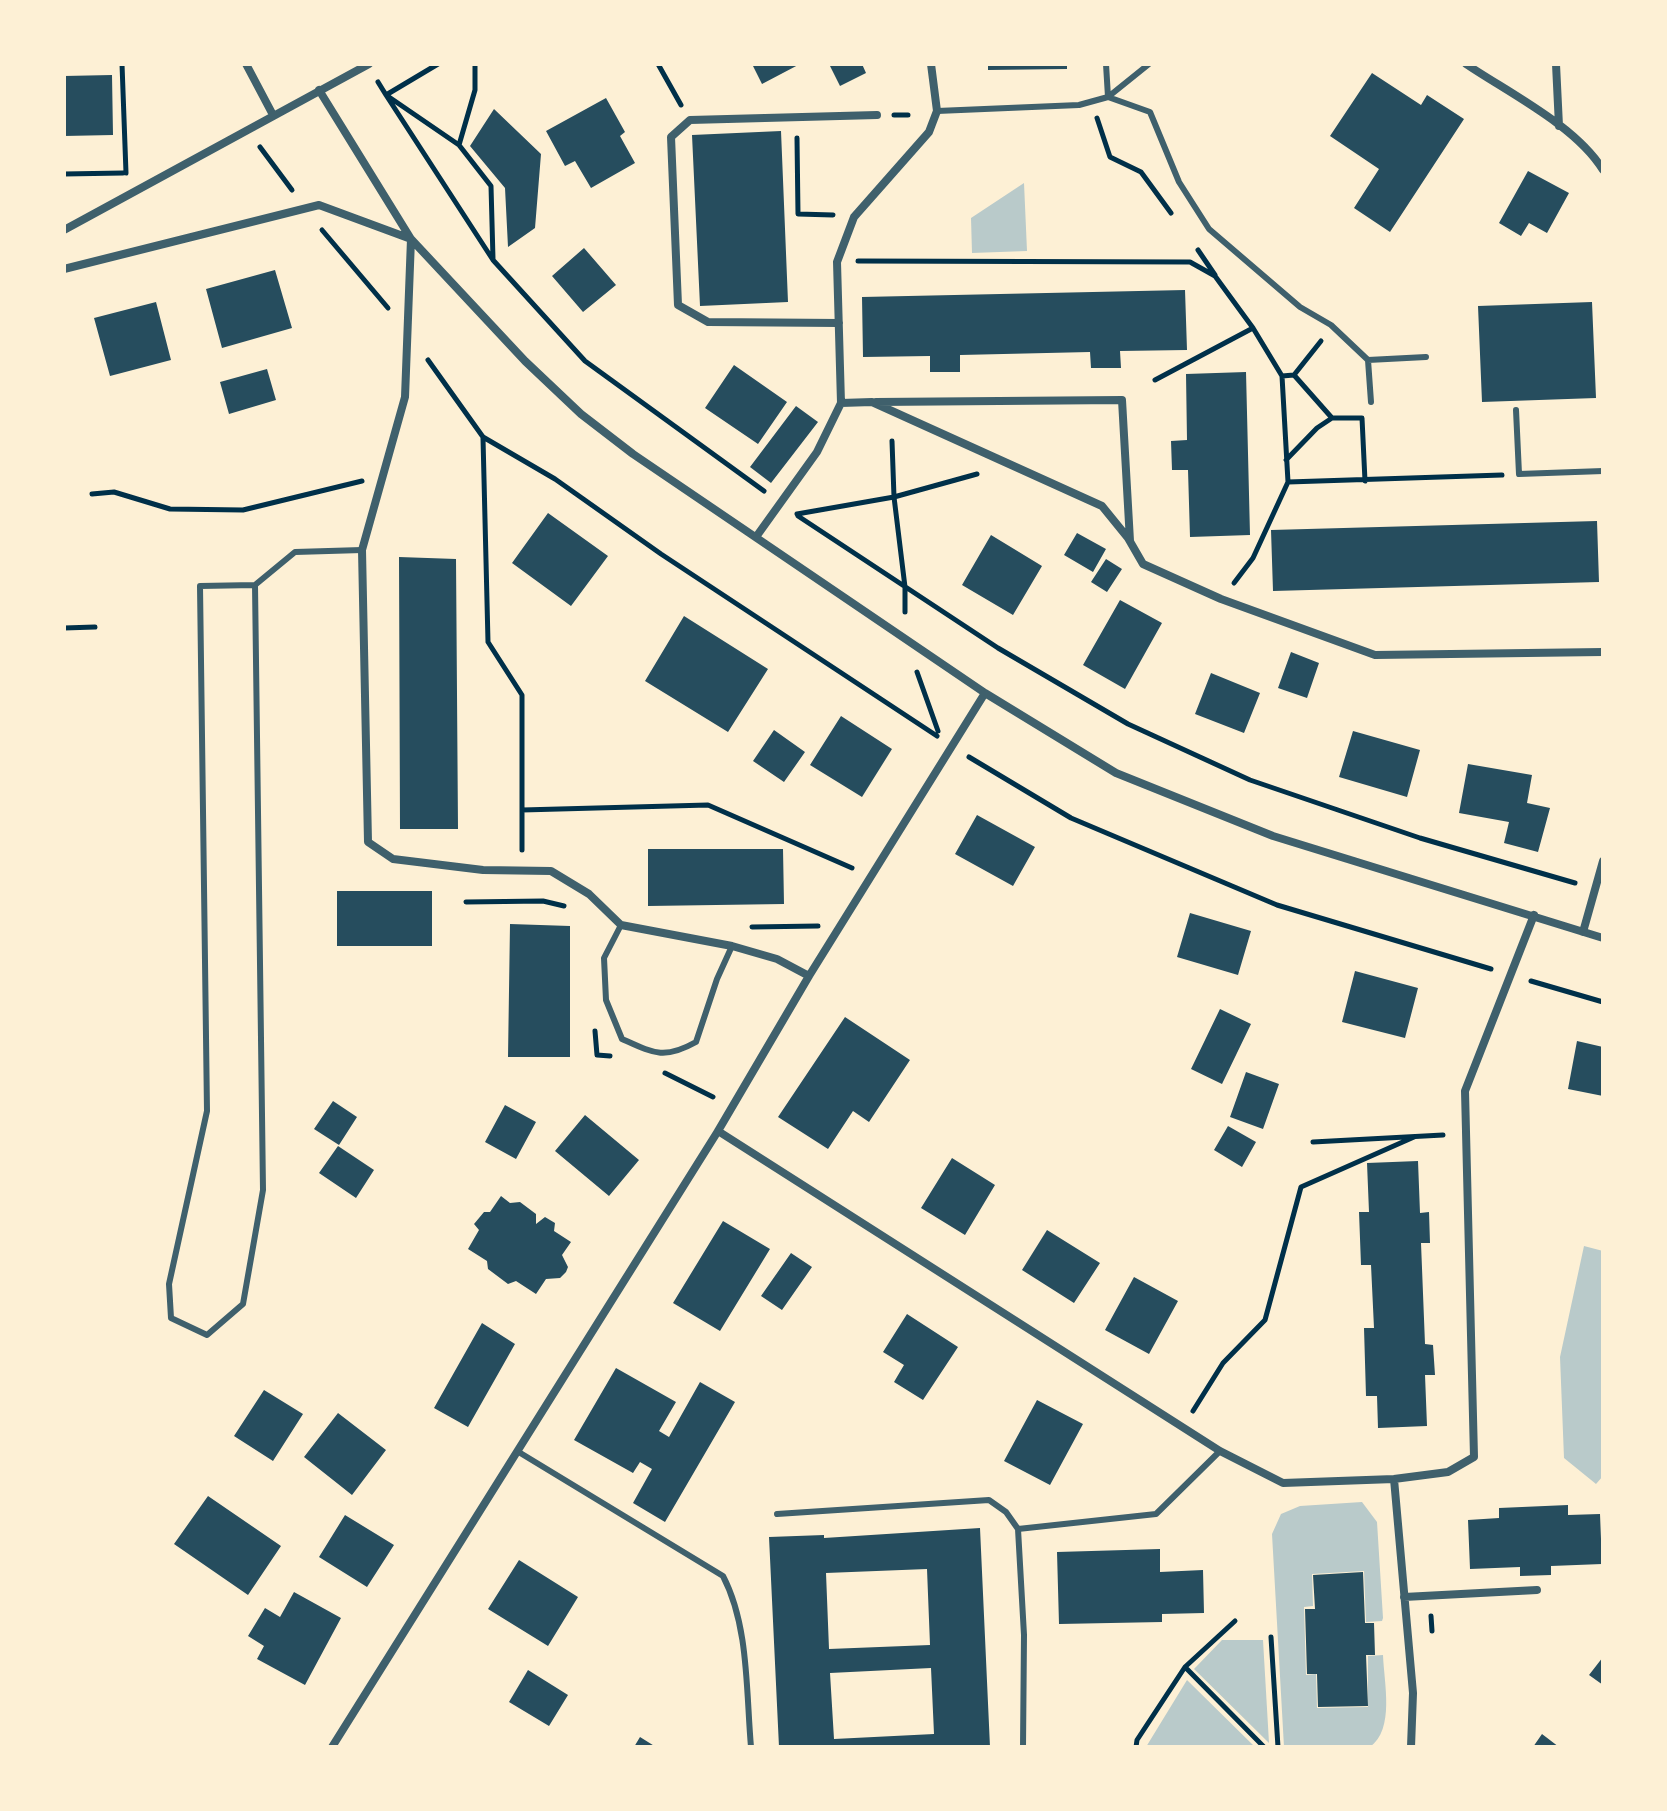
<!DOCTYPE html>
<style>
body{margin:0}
#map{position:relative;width:1667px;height:1811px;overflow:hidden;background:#fdf0d5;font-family:"Alegreya Sans",sans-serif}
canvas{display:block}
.frame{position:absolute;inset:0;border:66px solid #fdf0d5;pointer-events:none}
</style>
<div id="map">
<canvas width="1667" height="1811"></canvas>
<div class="frame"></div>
</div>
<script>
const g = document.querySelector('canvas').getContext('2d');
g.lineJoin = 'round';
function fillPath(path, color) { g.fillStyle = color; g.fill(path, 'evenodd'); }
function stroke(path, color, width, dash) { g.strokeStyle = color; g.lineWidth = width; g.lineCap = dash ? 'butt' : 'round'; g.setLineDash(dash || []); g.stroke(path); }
const green = new Path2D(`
 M1024 183 1027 251 972 253 971 218Z
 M1584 1246 1603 1251V1476L1596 1484 1564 1458 1560 1357Z
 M1362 1502 1377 1522 1383 1618 1382 1621 1366 1622 1364 1571 1312 1574 1313 1606 1304 1607 1306 1675 1316 1674 1317 1708 1368 1707V1656L1383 1655C1384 1683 1395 1729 1370 1747H1284L1272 1534 1281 1514 1300 1506Z
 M1222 1640H1263L1269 1743 1194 1669Z
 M1187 1680 1255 1747H1146Z`);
const building = new Path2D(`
 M752 64H800L762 84Z
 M829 64H862L866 73 840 86Z
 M988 64H1067V69L988 70Z
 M1372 73 1421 105 1427 95 1464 119 1390 232 1354 208 1379 169 1330 136Z
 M112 75 113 135 64 136V76Z
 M606 98 625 132 620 136 635 163 591 188 575 161 565 166 546 131Z
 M494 109 541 154 535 228 508 247 505 188 470 146Z
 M781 131 788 302 700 306 692 135Z
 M1528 171 1569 193 1547 233 1529 223 1521 236 1499 223Z
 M584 248 616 285 583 312 552 276Z
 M275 270 292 328 222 348 206 289Z
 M1185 290 1187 350 1120 351 1121 368H1091L1090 352 960 355V372H930V356L863 357 862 297Z
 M156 302 171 360 110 376 94 318Z
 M1592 302 1596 398 1482 402 1478 306Z
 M734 365 787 402 758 444 705 408Z
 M267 369 276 400 229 414 220 382Z
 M1246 372 1250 535 1190 537 1188 470H1172L1171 441 1187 440 1186 374Z
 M796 406 818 422 771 483 750 467Z
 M548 513 608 556 571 606 512 563Z
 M1597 521 1599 582 1273 591 1271 530Z
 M1077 533 1106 549 1093 572 1064 555Z
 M991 535 1042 566 1013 615 962 585Z
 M399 557 456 559 458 829H400Z
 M1106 559 1122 569 1107 592 1091 582Z
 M1120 600 1162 623 1125 689 1083 665Z
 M684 616 768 669 728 732 645 681Z
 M1291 652 1319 663 1307 698 1278 688Z
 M1211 673 1260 693 1244 733 1195 714Z
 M841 716 892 749 862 797 810 765Z
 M774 730 805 752 784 782 753 761Z
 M1353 731 1420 750 1407 797 1339 777Z
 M1468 764 1532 775 1527 803 1550 808 1538 852 1504 843 1509 822 1459 813Z
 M977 815 1035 847 1013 886 955 854Z
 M648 849H783L784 904 648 906Z
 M337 891H432V946H337Z
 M1190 913 1251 931 1238 975 1177 957Z
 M510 924 570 926V1057H508Z
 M1355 971 1418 988 1405 1038 1342 1022Z
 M1220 1009 1251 1024 1222 1084 1191 1069Z
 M845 1017 910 1060 869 1122 853 1111 828 1149 778 1117Z
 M1577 1041 1603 1047V1096L1568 1089Z
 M1246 1072 1279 1084 1263 1129 1230 1117Z
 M333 1101 357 1117 339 1145 314 1129Z
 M505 1105 536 1122 516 1159 485 1142Z
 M585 1115 639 1160 609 1196 555 1151Z
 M1228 1126 1256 1142 1242 1167 1214 1150Z
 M338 1146 374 1170 356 1198 319 1173Z
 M952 1158 995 1185 965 1235 921 1208Z
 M1418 1161 1420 1213 1429 1212 1430 1243H1421L1425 1344 1433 1345 1435 1375H1425L1427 1426 1378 1428 1377 1396H1366L1364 1328H1374L1371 1265H1361L1359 1212H1369L1367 1163Z
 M501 1196 510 1203 520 1202 536 1214V1224L545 1217 555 1223 554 1231 571 1242 562 1255 568 1267 566 1272 560 1278 546 1279 536 1294 516 1281 508 1284 488 1269 487 1261 468 1249 479 1230 474 1224 484 1212H490Z
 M723 1221 770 1249 720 1331 673 1303Z
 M1047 1230 1100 1263 1074 1303 1022 1270Z
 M791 1253 812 1267 782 1310 761 1296Z
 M1134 1277 1178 1301 1149 1354 1105 1330Z
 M907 1314 958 1347 923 1400 894 1382 904 1365 883 1352Z
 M482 1323 515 1344 468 1427 434 1408Z
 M616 1368 676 1402 659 1431 669 1437 700 1382 735 1402 665 1522 633 1503 652 1469 640 1462 633 1473 574 1440Z
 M264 1390 303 1414 273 1461 234 1436Z
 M1037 1400 1083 1424 1050 1485 1004 1461Z
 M338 1413 386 1450 352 1495 304 1457Z
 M208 1496 281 1546 248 1595 174 1544Z
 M1568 1505V1515L1600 1514 1602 1564 1551 1566V1575L1520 1576V1567L1470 1569 1468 1520 1499 1518V1508Z
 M345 1515 394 1545 367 1587 319 1557Z
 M980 1528 990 1747H779L769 1537 824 1535V1538ZM927 1569 930 1645 829 1649 826 1573ZM931 1668 934 1734 834 1739 830 1673Z
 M1160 1549V1572L1203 1570 1204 1613 1162 1614V1622L1059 1624 1057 1552Z
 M519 1560 578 1597 548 1646 488 1609Z
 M1363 1572 1365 1623H1374L1375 1655H1366L1368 1706 1318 1707 1317 1674H1307L1305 1609H1315L1313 1575Z
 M294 1592 341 1618 305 1685 257 1659 264 1646 248 1636 265 1608 280 1617Z
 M1603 1657V1685L1589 1675Z
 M528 1670 568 1695 549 1726 509 1702Z
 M1542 1734 1559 1747H1533Z
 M640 1737 656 1747H634Z`);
const path = new Path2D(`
 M122 64 126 173
 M438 64 386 95 493 260 585 361 764 491
 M475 64V90L459 145 491 186 493 259
 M658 64 681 105
 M378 82 386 95 459 145
 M894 115H908
 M1097 118 1110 157 1141 172 1171 213
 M797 138 798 214 833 215
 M260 147 292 190
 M64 174 123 173
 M322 230 388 308
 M1198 250 1215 275
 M858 261 1190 262 1215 276 1253 328 1282 376 1288 482 1502 475
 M428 360 483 437 555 479 661 554 937 736
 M1294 375 1332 418
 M1282 376 1294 375 1321 341
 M1155 380 1253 328
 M483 438 488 642 522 695V850
 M892 441 894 497 905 587V612
 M1286 460 1317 428 1332 418H1362L1365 481
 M92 494 114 492 170 509 243 510 362 481
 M797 514 894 497 977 474
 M798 516 998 648 1128 724 1250 780 1420 838 1575 883
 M1234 583 1253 558 1288 482
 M64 628 95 627
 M917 672 938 731
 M969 757 1071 818 1277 905 1491 969
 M522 810 708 805 852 868
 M466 902 543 901 564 906
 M752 927 818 926
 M1531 981 1603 1002
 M595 1031 597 1055 610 1056
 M665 1073 713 1097
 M1313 1142 1443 1135
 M1193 1411 1223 1363 1265 1320 1301 1187 1414 1137
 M1431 1616 1432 1631
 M1271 1637 1278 1747
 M1185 1667 1264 1747
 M1136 1747 1137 1740 1185 1667 1235 1621`);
const service = new Path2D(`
 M1108 97 1150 112 1179 182 1209 229 1300 307 1331 325 1368 360
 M1108 97 1149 64
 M937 111 1079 105 1108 97 1106 64
 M1371 402 1368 360 1426 357
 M1516 410 1519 474 1603 471
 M255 585 200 586 207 1111 169 1284 171 1318 207 1335 243 1304 263 1190 255 585 295 552 362 550
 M621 925 604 958 606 1000 622 1039C653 1053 664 1060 696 1042L717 979 732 946
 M517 1451 723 1576C749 1626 746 1691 751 1747
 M777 1514 989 1500 1006 1512 1018 1529
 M1023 1747 1024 1635 1018 1529 1156 1514 1220 1451`);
const minor = new Path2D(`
 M246 64 273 115
 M1466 64C1509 93 1576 126 1603 170
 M1556 64 1559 126
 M319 90 411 239 525 361 581 414 633 454 985 693 1116 773 1273 836 1603 938
 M64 230 369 64
 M64 269 319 205 411 239 405 397 362 550 368 842 393 859 483 870 551 871 589 894 621 925 732 946 777 959 809 976
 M839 323 708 322 678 305 671 137 690 120 877 115
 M876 402 1122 400 1130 541
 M841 403 872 402 1102 506 1128 538 1143 564 1221 599 1375 655 1603 652
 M756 537 817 452 841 403 837 262 854 217 929 132 937 111 931 64
 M1583 932 1603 861
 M718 1131 1220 1451 1283 1483 1394 1479 1448 1472 1474 1457 1465 1091 1534 915
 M1394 1479 1413 1693 1411 1747
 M1404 1597 1537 1590
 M332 1747 718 1131 809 976 985 693`);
fillPath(green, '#b9caca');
fillPath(building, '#264d5e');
stroke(path, '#003049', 5);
stroke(service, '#3f606c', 6);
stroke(minor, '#3f606c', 8);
</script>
